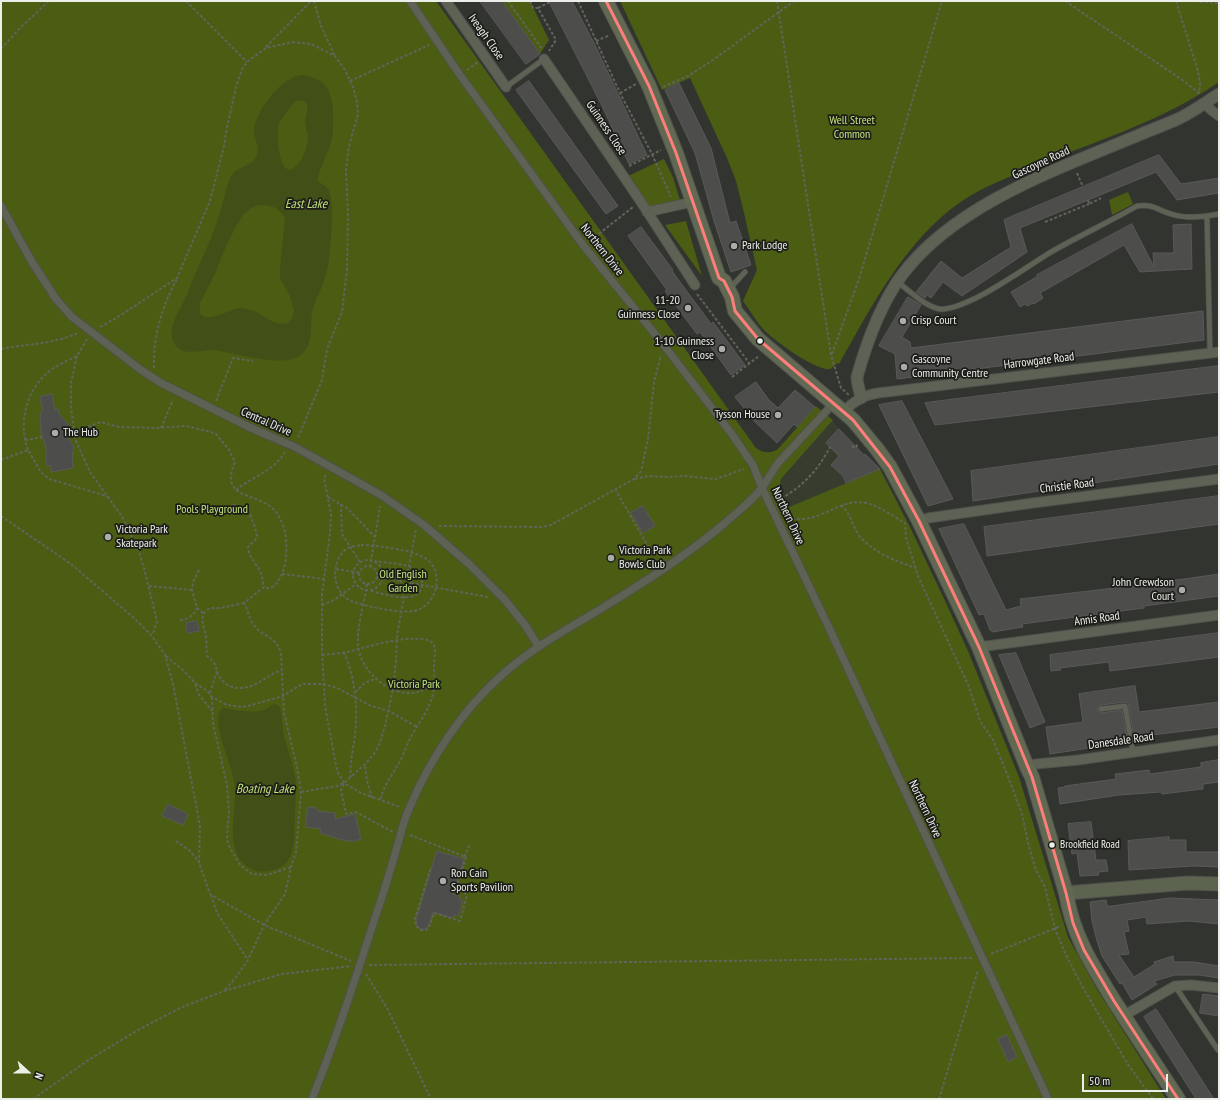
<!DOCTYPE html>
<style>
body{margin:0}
#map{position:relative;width:1220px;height:1100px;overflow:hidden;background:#32342f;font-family:"PT Sans Narrow",sans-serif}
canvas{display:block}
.frame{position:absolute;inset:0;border:2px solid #ecefe9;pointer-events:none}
.north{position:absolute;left:8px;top:1052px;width:40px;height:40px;-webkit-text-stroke:3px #1c1d19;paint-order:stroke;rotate:111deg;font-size:11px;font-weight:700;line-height:16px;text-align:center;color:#ecefe9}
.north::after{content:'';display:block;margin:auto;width:14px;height:18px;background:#ecefe9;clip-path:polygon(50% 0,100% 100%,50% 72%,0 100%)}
.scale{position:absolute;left:1082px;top:1074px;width:86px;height:18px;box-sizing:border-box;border:2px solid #ecefe9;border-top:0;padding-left:5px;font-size:12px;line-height:14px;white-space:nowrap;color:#ecefe9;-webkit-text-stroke:3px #1c1d19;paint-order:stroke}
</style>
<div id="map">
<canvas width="1220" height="1100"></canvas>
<div class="frame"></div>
<div class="north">N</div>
<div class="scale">50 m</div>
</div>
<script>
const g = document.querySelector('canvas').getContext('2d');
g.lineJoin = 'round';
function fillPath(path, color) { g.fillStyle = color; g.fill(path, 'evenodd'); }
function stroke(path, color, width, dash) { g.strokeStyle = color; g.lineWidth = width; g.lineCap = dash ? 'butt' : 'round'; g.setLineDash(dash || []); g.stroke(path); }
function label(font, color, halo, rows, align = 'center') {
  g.font = font + ' "PT Sans Narrow",sans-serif'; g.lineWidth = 3.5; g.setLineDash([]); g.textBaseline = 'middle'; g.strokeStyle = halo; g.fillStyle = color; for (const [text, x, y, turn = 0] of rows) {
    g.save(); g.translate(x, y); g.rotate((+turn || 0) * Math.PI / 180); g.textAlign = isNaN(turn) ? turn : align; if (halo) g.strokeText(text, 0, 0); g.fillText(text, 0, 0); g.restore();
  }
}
const built = new Path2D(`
 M833 420 839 429 862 457 865 454 880 469 787 509 779 491 781 479Z`);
const green = new Path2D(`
 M1 1H436L756 448C763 453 770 454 778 449L816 406 833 420 781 479 779 491 787 508 880 469 910 527 946 603 968 651 1019 777 1068 937 1095 986 1166 1099H1Z
 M502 1H530L549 40 540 54Z
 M620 1H1219V82C1161 122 1095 141 1030 168 1007 178 983 187 962 201 905 240 872 306 839 364L837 363C835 365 832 368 830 369 817 372 772 339 763 329 755 320 750 310 743 301L757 270 744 213 736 181 727 158 690 78 662 90Z
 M664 159 673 177 680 200 649 207 628 176Z
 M1128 192 1133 204 1112 215 1109 200Z
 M686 221 702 276 665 225Z`);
const water = new Path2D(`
 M301 75C309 76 318 78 324 84 335 95 335 128 331 142 328 154 321 165 318 177V181C321 184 325 185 328 189 335 199 331 245 329 258 328 268 326 277 322 286 319 295 314 303 312 312 310 326 314 343 302 354 285 370 234 352 212 350 203 350 190 354 181 350 178 348 175 345 174 343 167 328 178 314 184 301 188 292 192 282 196 272 204 254 213 235 219 216 223 206 226 182 233 174 239 166 253 166 257 155 260 147 254 138 254 130 256 110 281 78 301 75ZM296 101C299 100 303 100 305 102 310 106 306 115 305 120 305 127 308 133 308 139 307 150 300 168 289 170 278 166 276 134 279 123 280 120 294 102 296 101ZM262 205C274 206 280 208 285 219L280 267V278L290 296 294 312 292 318 288 323C271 328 262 309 241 308 229 308 209 325 200 313V303L215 274 224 251 235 228 244 214 250 209 255 206Z
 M275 704 280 707 284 736 294 771 296 784 294 842C292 854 289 864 277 869 268 872 256 873 248 867 223 851 237 810 235 786 233 773 228 760 224 748 222 739 213 714 223 708 236 710 250 714 264 710 268 708 271 705 275 704Z`);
const building = new Path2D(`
 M480 1H502L540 54 526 64Z
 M549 1H572L594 43 647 155 629 164 602 106Z
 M529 81 618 206 606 214 516 90Z
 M679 83 711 148 730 223 736 221 751 265 731 272 714 221 695 153 665 90Z
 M1159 155 1181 184 1219 178V193L1177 200 1156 172 1020 228 1027 252 962 296 943 282 931 298 927 295 925 298 916 292 941 261 962 278 1011 247 1004 220Z
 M1132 224 1154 267 1153 253H1174L1173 225 1191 224 1192 269 1140 272 1124 245 1040 293 1043 298 1034 304 1033 303 1027 306 1025 304 1020 307 1011 292 1038 276 1037 275Z
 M641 227 673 270 672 271 711 324 713 322 745 365 731 375 700 332 697 334 665 291 667 290 628 236Z
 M908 297 921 305 902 337 910 342 911 348 1203 311 1204 340 897 379 895 354 879 346Z
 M1219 366V392L935 425 925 403Z
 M756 382 769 400 778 408 795 390 815 407 797 427 794 424 777 443 755 422 735 397Z
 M52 394 55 410 58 409 60 415 70 426 66 427 68 437 74 448 72 456 73 468 51 472V466L46 465V447L41 433 40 413 43 412 40 397Z
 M902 401 953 499 928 506 879 405Z
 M839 429 864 455 865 454 880 469 846 483 843 476 831 465 839 456 826 443Z
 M1219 437V464L973 501 971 471Z
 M1219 496V524L987 556 984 527Z
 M643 506 655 526 643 533 631 513Z
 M964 524 1006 610 1021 606 1020 599 1141 585 1219 574V596L1144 606V608L1022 624 1023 627 993 632 990 630 984 614 979 615 939 529Z
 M197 621 199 631 187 633 186 623Z
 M1219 633V657L1110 671 1109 662 1060 668 1061 670 1051 671 1050 655Z
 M1016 653 1045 722 1030 728 999 655Z
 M1135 686 1139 712 1219 702V727L1134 737 1128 703 1125 702 1101 705 1097 709 1100 713 1122 710 1127 738 1121 739 1122 743 1050 754 1046 727 1083 722 1079 694Z
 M1219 760V782L1203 784V789L1162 794 1161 792 1119 795 1060 804 1058 788 1065 787V786L1116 779 1115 774 1124 773 1149 770 1150 774 1201 767V763Z
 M168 804 188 814 183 825 162 816Z
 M308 807 317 808V811L336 813 335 819 355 814 361 839 351 842V840L346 841 320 833 321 829 306 827Z
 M1091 822 1096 860H1106L1108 871 1098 872 1099 875 1080 876 1077 853 1072 854 1068 824Z
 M1169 837V840H1186V852H1219V867L1193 866 1129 870 1128 841Z
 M437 851 464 859 453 894 460 896 459 899 463 900 458 916 454 915 453 918 433 912 429 925 426 929H421L417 926 416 921Z
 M1170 898 1219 900V924L1189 921 1147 924 1146 917 1127 920 1129 931 1124 932 1129 954 1119 955 1134 977 1155 964 1154 962 1173 956 1174 962H1194L1219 966V978L1199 975H1175L1154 981 1157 984 1132 1000 1122 983 1120 984 1102 956 1097 941 1092 921 1090 902 1106 900 1107 906H1111Z
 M1203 994 1219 996V1016L1200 1013Z
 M1156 1009 1214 1099H1196L1144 1017Z
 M1007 1035 1017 1057 1008 1062 998 1039Z`);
const path = new Path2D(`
 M186 1 247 62
 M314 1 321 26 335 56
 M508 1 542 49
 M530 1 533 8H538L556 40 549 51
 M578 1 620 93 652 154 671 197
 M777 1 831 355 841 388 849 395
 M1065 1 1181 79 1199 93
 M1176 1 1198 71 1200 83 1199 94
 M1190 1 1219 3
 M538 8 552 1
 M596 41 610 35
 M266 47 311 1
 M1 49 19 29 49 1
 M467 70 478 62
 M350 81 429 45
 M663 87 688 76 713 60 794 1
 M620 93 636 84
 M629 166 661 150
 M1077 173 1083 187
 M1088 200 1089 204 1101 198
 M1045 222 1089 204
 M591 240 633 207
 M697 294 750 364
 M100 327 118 317 177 278 210 201 224 146 227 127 236 87 242 69 247 62 266 48 292 42 311 44 335 56 345 70 353 87 357 102 358 114 349 146 346 170 348 217 347 269 342 312 327 349 322 380 298 438
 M87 339 77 356 71 383V406L75 439 90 472 123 518 139 552 144 568 157 621 154 631 151 635
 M1 349C27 344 54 344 78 333
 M832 354 859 279 942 1
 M154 368C153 336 162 306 177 279
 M732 377 759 356
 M216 401 233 358 253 361
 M161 428 173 400
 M67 432 74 430
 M74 432 101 422 119 427 157 428 186 426 215 433 229 450 235 462C219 499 254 492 272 508 289 522 290 560 280 578 276 584 272 591 264 587L244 603C248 610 249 618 253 624 261 637 276 635 281 653L284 713 297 767 301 792 296 852 291 867 285 894 264 925 248 960 236 977 225 990
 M25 440 43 437
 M852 446 855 448 857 446 856 444
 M28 450C18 423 26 392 47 373 55 366 67 361 77 356
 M1 460 28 450 41 472 49 479 97 493 108 497
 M326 475 324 478 331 514 330 533 322 595V650L325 706 337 771 344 783 361 793 400 807
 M635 479 648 476 668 477 684 476 716 479 744 469
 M615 489 649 548
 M236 490C252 477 274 471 285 452
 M328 497 347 508 374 536
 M777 501C802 487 817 472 830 447
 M233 504 250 515 255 527 257 536 255 540 248 547C249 557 255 562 260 571 263 576 262 582 264 587
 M341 504 342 534 360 562
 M841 505C850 513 852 524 858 534 871 552 896 561 916 568
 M1 516 71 564 134 618 151 635 165 655 173 684 200 826 199 863 210 894 264 925 351 961
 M787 518C796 520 809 519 817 516 834 510 848 499 867 503 881 507 893 516 905 523L906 538 918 576 969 687 980 721 993 740 1007 774 1022 814 1029 847 1036 870 1045 887 1055 929 1066 955 1082 986 1127 1063 1153 1099
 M439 526 541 527 551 525 634 479 641 471 648 439 654 382 661 355
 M361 545C375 545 411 550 423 557 439 565 440 586 431 599 427 606 421 609 414 611 403 614 354 605 346 598 331 586 332 561 346 549 351 546 356 546 361 545Z
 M353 575a15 15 0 1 1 30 0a15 15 0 1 1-30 0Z
 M359 575a9 9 0 1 1 18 0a9 9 0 1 1-18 0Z
 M370 567 380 506
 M336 569 360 573
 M199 570 193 582 192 590 197 608 203 613
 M282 574 324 579
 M377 577 401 581
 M407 577 416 529
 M401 582a5 5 0 1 1 10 0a5 5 0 1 1-10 0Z
 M411 583 488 597
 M367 584C364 604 357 625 358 645 360 670 387 695 413 693 420 692 427 688 433 685
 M149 586 192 590
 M371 591C384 594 424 608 422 581 421 577 418 571 414 569 406 563 385 563 375 561
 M244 603 221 608H211C197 614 204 625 206 636 207 643 206 649 207 656 210 659 214 661 215 665 217 668 216 671 218 674 227 692 246 691 261 681 268 677 274 672 283 670
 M322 605 334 600 356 584
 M180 620C188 619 193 617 197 608
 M344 652C355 678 358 707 355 734 354 748 349 762 351 777
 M322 655C334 654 347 653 358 649 378 644 401 637 422 639 439 641 435 651 434 664 434 674 435 684 433 694 429 710 420 721 412 735 407 744 404 754 399 763 392 775 383 787 380 801
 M166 656 184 671 195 683 207 691 212 697 227 705 242 707 248 706 283 696 302 684H324L337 688 371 706 389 711 417 727
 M195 684 199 695 212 711
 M355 692 365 683 377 678
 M210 693 217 671
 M212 697 213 723 227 785 229 811 227 835 228 844 240 865 252 874 267 875 291 867
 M365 766 367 781 372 798
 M344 784 341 790 346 814 356 812 393 832
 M301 792 337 786 344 783 365 764 374 754 379 745 385 726 393 689 396 661 397 635 406 587
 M410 835 466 857 457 886 467 895 460 921 434 913 430 925 426 930H421L416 926 415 919 431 867
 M176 841 190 851 199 862
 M464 857 469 847 467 846
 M211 895 217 913 248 960
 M991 954 1061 926
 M369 965 973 958
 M366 974 388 1010 431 1099
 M33 1099 90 1059 140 1029 180 1008 224 991 282 974 351 966
 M939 1099 978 970`);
const service = new Path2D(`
 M506 87 544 59
 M1207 217 1210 353
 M898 282C908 290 930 311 944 309 975 305 1023 269 1051 252 1079 236 1109 222 1137 206 1156 204 1156 210 1171 214 1186 219 1204 217 1219 214
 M729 287 733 285 745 272
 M1101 709 1125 706 1133 752
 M1175 986 1218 1050`);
const pedestrian = new Path2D(`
 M410 1 460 75 583 245 663 344 731 433 753 465 762 488 830 630 1048 1099
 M1 206 32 262 56 299 72 317 141 370 161 383 251 428 295 447 381 495 424 525 469 564 505 600 525 625 539 647
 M312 1099C336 1039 356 977 376 915 384 892 391 868 398 844 401 832 404 820 409 809 430 759 462 710 503 674 532 648 566 630 599 610 643 583 686 556 725 523 737 512 751 502 761 489 768 481 772 470 779 462L834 403`);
const minor = new Path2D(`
 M446 1 506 87
 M544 59 641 202 695 285
 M1205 103 1210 109 1219 116
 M647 212 692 202
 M844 412C853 401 865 395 878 393L1219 352
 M919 521 928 518 1033 503 1219 479
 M979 647 1219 615
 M1027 767 1036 764 1078 760 1219 740
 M1123 1016 1175 986 1191 985 1219 988`);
const tertiary = new Path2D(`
 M861 398C860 391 857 384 857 377 867 341 880 305 902 275 955 204 1060 168 1139 135 1153 129 1167 124 1180 118 1194 111 1206 102 1219 94`);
const secondary = new Path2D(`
 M1066 893 1188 883 1219 884`);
const primary = new Path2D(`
 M606 1 649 86 676 153 719 278 724 281 732 297 735 311 758 339 853 420 877 449 890 467 919 521 979 647 1027 767 1032 777 1066 893C1073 936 1092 965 1114 1001 1135 1034 1157 1067 1178 1099`);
const bus1 = new Path2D(`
 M606 1 649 86 676 153 719 278 724 281 732 297 735 311 758 339 853 420 890 467 919 521 979 647 1032 777 1066 893 1073 923 1084 950 1114 1001 1178 1099`);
const markers = [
 [734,246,4,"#abaea8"],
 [688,308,4,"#abaea8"],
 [903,321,4,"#abaea8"],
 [760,341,3.5,"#ecefe9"],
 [722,349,4,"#abaea8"],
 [904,367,4,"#abaea8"],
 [778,415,4,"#abaea8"],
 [55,433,4,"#abaea8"],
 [108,537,4,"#abaea8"],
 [611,558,4,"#abaea8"],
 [1182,590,4,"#abaea8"],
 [1052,845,3.5,"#ecefe9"],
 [443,881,4,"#abaea8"]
];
const busNames = [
 ["Brookfield Road",1060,845]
];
const streetNames = [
 ["Iveagh Close",486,37,55],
 ["Guinness Close",606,128,56],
 ["Gascoyne Road",1041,163,-25],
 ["Northern Drive",602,250,52],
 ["Harrowgate Road",1039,361,-7],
 ["Central Drive",266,422,24],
 ["Christie Road",1067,486,-7],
 ["Northern Drive",788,516,65],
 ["Annis Road",1097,619,-8],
 ["Danesdale Road",1121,741,-8],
 ["Northern Drive",925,809,65]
];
const parkNames = [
 ["Well Street",852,121],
 ["Common",852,135],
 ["Pools Playground",212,510],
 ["Old English",403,575],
 ["Garden",403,589],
 ["Victoria Park",414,685]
];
const poiNames = [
 ["Park Lodge",742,246],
 ["11-20",680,301,"right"],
 ["Guinness Close",680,315,"right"],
 ["Crisp Court",911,321],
 ["1-10 Guinness",714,342,"right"],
 ["Close",714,356,"right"],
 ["Gascoyne",912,360],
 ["Community Centre",912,374],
 ["Tysson House",770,415,"right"],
 ["The Hub",63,433],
 ["Victoria Park",116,530],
 ["Skatepark",116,544],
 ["Victoria Park",619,551],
 ["Bowls Club",619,565],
 ["John Crewdson",1174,583,"right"],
 ["Court",1174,597,"right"],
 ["Ron Cain",451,874],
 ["Sports Pavilion",451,888]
];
const waterNames = [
 ["East Lake",306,204],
 ["Boating Lake",265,789]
];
fillPath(built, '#373c2e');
fillPath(green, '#4a5d12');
fillPath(water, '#415017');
fillPath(building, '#4d4e4c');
stroke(building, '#5a5959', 1);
stroke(service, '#50514e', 6);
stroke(pedestrian, '#50514e', 9);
stroke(minor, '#50514e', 11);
stroke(tertiary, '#50514e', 13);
stroke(secondary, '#50514e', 15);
stroke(primary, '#50514e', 16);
stroke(path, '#61645a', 2, [3, 2]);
stroke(service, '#5e6254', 4.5);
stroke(pedestrian, '#5e6254', 7);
stroke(minor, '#5e6254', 9);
stroke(tertiary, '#5e6254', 11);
stroke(secondary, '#5c634f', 13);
stroke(primary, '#626952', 14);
stroke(bus1, '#fd7e7b', 3);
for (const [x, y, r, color] of markers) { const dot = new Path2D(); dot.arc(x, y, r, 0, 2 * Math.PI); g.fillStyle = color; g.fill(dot); stroke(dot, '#1c1d19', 1.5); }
label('11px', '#ecefe9', '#1c1d19', busNames, 'left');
label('12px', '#ecefe9', '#1c1d19', streetNames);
label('12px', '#c3e579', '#1c1d19', parkNames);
label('12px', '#ecefe9', '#1c1d19', poiNames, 'left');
label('italic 13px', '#c1e277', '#1c1d19', waterNames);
</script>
